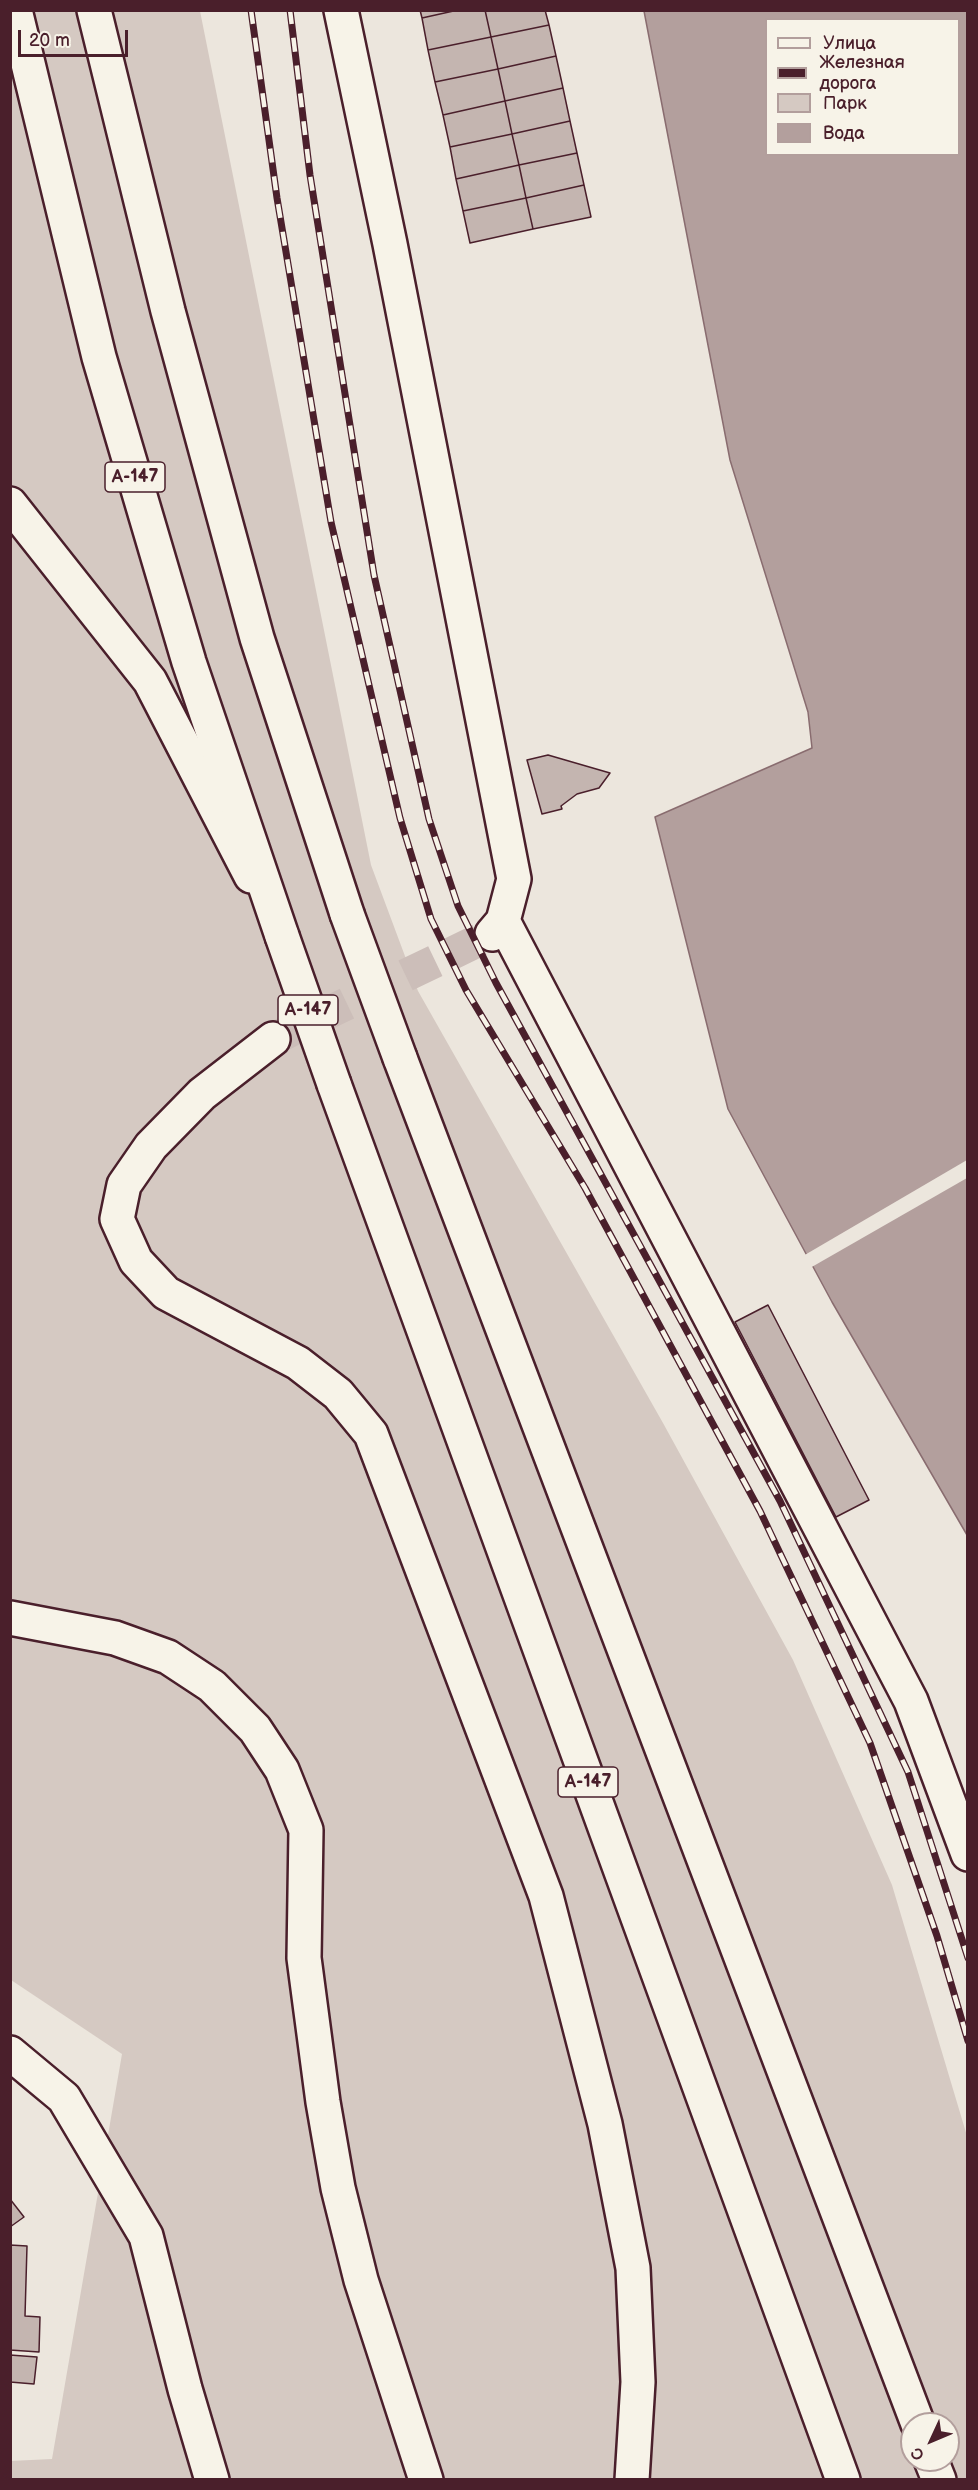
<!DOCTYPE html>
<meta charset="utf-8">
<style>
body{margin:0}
#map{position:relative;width:978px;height:2490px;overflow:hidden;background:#ece6dd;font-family:"Balsamiq Sans",sans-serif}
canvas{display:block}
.frame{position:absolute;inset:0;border:12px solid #4a1f2b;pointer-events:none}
.legend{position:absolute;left:765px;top:18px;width:195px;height:138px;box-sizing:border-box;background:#f7f3e8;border:2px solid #b29e9c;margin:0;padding:8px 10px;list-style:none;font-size:18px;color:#4a1f2b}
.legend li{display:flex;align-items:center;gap:12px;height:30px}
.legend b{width:30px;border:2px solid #b29e9c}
.north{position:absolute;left:900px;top:2412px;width:60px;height:60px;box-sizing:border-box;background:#f7f3e8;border:2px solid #b29e9c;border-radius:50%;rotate:226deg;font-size:16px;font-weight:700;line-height:24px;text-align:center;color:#4a1f2b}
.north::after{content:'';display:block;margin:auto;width:21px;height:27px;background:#4a1f2b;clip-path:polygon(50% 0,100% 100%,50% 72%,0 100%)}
.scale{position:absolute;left:18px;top:30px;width:110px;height:27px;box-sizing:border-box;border:3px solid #4a1f2b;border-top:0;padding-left:8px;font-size:18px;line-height:21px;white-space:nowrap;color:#4a1f2b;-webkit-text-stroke:4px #f7f3e8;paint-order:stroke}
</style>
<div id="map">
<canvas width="978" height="2490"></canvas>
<div class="frame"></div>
<ul class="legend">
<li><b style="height:8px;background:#f7f3e8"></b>Улица</li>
<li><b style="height:8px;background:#4a1f2b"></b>Железная дорога</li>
<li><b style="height:16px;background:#d5c9c2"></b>Парк</li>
<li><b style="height:16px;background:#b39f9d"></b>Вода</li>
</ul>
<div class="north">С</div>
<div class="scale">20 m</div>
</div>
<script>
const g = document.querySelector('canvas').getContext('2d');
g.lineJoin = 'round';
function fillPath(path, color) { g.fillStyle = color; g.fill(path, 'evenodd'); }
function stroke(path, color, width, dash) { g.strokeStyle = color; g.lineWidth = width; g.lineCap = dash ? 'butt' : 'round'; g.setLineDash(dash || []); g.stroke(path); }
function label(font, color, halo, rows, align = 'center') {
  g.font = font + ' "Balsamiq Sans",sans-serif'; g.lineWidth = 5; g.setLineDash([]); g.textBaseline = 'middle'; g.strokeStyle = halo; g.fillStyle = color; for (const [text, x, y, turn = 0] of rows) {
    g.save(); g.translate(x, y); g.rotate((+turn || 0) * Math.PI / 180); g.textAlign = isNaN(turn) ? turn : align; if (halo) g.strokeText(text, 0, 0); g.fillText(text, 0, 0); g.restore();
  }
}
const green = new Path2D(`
 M11 11H200L371 865 418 991 663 1423 793 1660 892 1885 967 2136V2479L11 2480 10 2461 52 2459 122 2054 11 1980ZM912 2424H948V2460H912Z`);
const water = new Path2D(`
 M644 11H967V1535L832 1302 728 1109 655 817 812 748 808 712 730 460ZM766 20H958V154H766Z`);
const pier = new Path2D(`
 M967 1160V1178L810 1268 803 1256Z`);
const building = new Path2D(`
 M420 10H458L422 18Z
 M458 10H485L491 37 428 50 422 18Z
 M485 10H545L549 25 491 37Z
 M549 25 556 56 498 69 491 37Z
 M491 37 498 69 435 82 428 50Z
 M556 56 563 88 505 101 498 69Z
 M498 69 505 101 443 115 435 82Z
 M563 88 570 121 512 134 505 101Z
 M505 101 512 134 450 147 443 115Z
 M570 121 577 153 519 165 512 134Z
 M512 134 519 165 456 179 450 147Z
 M577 153 584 185 526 198 519 165Z
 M519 165 526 198 463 211 456 179Z
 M584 185 591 217 533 229 526 198Z
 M526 198 533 229 470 243 463 211Z
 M548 755 610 773 599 788 577 794 561 806 562 809 542 814 527 760Z
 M768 1305 869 1500 836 1517 735 1322Z
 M10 2199 24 2217 10 2227Z
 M10 2245 27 2246 25 2316 40 2317 39 2352 10 2350Z
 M10 2355 37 2357 34 2384 10 2382Z`);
const minorTunnel = new Path2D(`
 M273 1039 492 934`);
const minor = new Path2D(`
 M341 10 390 244 514 879 503 921 492 934
 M10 504 150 681 251 876
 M503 921 911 1701 968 1854
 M273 1039 202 1094 151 1146 124 1185 117 1219 136 1261 166 1293 298 1363 338 1394 371 1434 546 1896 605 2124 633 2268 638 2382 632 2480
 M10 1618 115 1638 168 1657 212 1686 255 1729 282 1770 306 1830 304 1958 323 2102 338 2188 361 2280 426 2480
 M10 2053 64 2098 146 2236 185 2389 212 2480`);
const highway = new Path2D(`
 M15 10 99 357 189 662 282 936
 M94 10 168 311 257 638 347 914
 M400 1058 918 2424
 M334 1084 843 2480
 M931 2460 939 2480`);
const rail = new Path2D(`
 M251 10 277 198 331 522 400 818 431 919 466 990 585 1188 760 1511 870 1743 937 1936 968 2041
 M290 10 310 175 374 575 429 819 458 906 496 983 780 1501 908 1772 968 1958`);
const highwayBridge = new Path2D(`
 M347 914 400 1058
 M282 936 334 1084`);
const shields = [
 [135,477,60],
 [308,1010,60],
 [588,1782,60]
];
const shieldNames = [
 ["А-147",135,477],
 ["А-147",308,1010],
 ["А-147",588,1782]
];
fillPath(green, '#d5c9c2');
fillPath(water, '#b39f9d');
stroke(water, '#896c6f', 1.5);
fillPath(pier, '#ece6dd');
fillPath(building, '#c4b5b0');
stroke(building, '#4a1f2b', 1.5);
stroke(minorTunnel, '#ccbeb9', 33, [33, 16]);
stroke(minor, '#4a1f2b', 38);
stroke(highway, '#4a1f2b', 38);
stroke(minor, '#f7f3e8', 33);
stroke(highway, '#f7f3e8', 33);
stroke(rail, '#4a1f2b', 7);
stroke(rail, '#f7f3e8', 4.5, [14]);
stroke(highwayBridge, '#4a1f2b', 38, []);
stroke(highwayBridge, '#f7f3e8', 33);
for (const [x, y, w] of shields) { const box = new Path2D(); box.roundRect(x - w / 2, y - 15, w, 30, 4.5); g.fillStyle = '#f7f3e8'; g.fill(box); stroke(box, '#4a1f2b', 1.5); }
label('bold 18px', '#4a1f2b', null, shieldNames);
</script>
